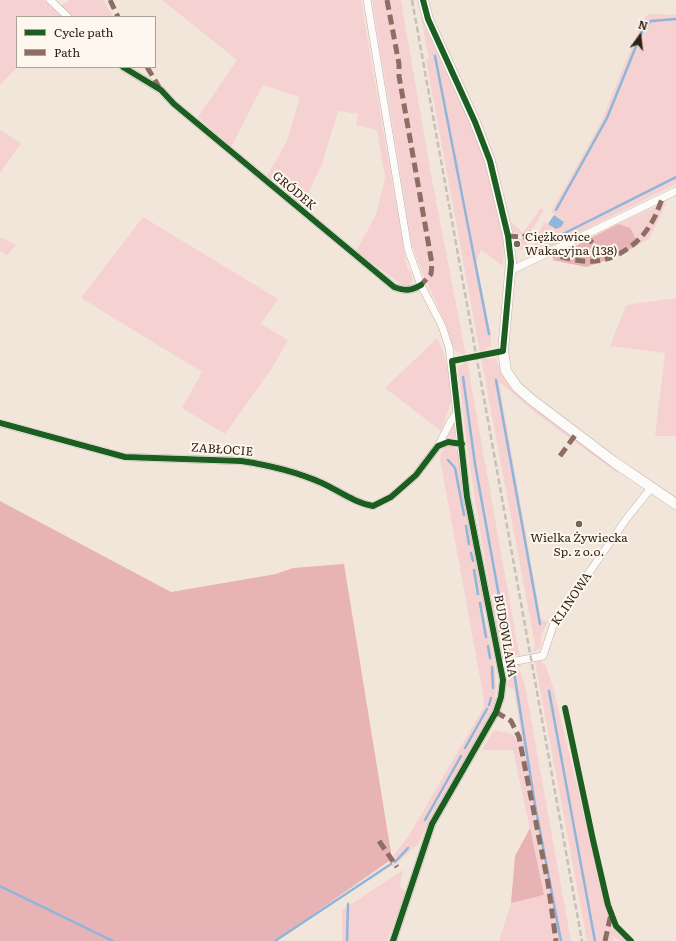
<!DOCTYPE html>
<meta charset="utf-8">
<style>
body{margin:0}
#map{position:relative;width:676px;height:941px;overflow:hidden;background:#f2e6da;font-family:Literata,serif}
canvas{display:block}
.legend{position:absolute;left:16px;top:16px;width:140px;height:52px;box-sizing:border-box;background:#fef7ef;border:1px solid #aca298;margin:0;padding:5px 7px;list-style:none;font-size:12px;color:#302315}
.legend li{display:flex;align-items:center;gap:8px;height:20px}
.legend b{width:20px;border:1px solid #aca298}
.north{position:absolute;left:620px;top:16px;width:40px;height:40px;-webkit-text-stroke:3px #fef7ef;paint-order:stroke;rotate:15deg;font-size:11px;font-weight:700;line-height:16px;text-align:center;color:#302315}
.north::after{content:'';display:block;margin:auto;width:14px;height:18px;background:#302315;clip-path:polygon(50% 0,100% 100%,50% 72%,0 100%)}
</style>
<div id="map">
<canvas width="676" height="941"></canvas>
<ul class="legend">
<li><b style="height:5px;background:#1b5e20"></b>Cycle path</li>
<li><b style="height:5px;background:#8d6e63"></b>Path</li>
</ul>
<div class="north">N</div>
</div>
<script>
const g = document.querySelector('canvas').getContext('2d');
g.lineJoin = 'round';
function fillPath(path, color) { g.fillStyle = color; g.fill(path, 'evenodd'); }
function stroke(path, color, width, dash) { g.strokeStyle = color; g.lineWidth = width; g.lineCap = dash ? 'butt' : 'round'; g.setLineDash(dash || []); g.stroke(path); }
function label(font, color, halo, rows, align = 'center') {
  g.font = font + ' Literata,serif'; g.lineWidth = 4; g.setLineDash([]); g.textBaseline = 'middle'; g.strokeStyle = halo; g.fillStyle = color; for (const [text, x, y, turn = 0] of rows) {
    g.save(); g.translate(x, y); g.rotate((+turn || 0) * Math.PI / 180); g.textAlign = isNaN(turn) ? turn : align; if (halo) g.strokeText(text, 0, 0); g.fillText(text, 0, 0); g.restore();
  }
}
const green = new Path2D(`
 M0 0H44L62 17H17V67L0 85Z
 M69 0H104L113 17H73L61 6Z
 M162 0H361L407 268 411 272 413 281 409 286 402 285 356 251 376 215 385 179 377 130 356 125 358 114 338 111 322 164 302 206 267 176 287 141 300 97 263 85 231 147 198 117 237 60Z
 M372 0H401L430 169 466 356 454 350C444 313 424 281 412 245Z
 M653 14 676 15V184L542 251 533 246 544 222 556 229 564 221 551 212 600 124 643 20 647 15Z
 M421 18 480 145 489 175 504 243 503 266 481 250 476 261 491 335V346L480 353 426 59 429 60Z
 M0 130 21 143 0 173Z
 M667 202 649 239 639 244 635 235 618 224Z
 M541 208 544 210 534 227 523 235 513 232 511 222 523 233Z
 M143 217 278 299 261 324 288 340 272 368 225 434 182 408 202 372 81 298Z
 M0 237 16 245 7 255 0 251Z
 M515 239H528L525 249 516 250Z
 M676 298V436H655L665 353 610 346 626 305Z
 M437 338C445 353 454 387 450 404 448 413 444 422 441 431L385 388Z
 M481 358 496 359 501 373 517 394 618 470 617 473 537 414 499 382 541 620 548 621 542 634 540 648 533 652 535 645Z
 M467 361 518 648 520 655 514 656 508 654 503 644H500C483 552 467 460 458 367Z
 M453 425H455V438L448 437Z
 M447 446 454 447 458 452 485 605 483 611C489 638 499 669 495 697L497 699 492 712 429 821 418 844 393 867 389 861 408 837 484 707 483 694 440 459 441 452Z
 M541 661 546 666 553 687 606 905 613 927 628 941H620L612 936 614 941H587L535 662Z
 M522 664 517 669 521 673 525 686 571 941H499L511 903 544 895 513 750H482L494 730 512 734 518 740 521 734 514 689 508 687 509 671 512 668Z
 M403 870 400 887 406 892 387 941H342V910Z`);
const forest = new Path2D(`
 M618 224 630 228 639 244 617 257 586 267 552 260 583 242Z
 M0 501 171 592 276 574 293 568 344 564 392 859 275 941H0Z
 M530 828 544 895 511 903 515 856Z`);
const water = new Path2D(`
 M554 215 564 222 561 227 556 229 548 224Z`);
const stream = new Path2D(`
 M435 56 489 334
 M556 210 607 118 643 29 651 21 676 19
 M549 241 676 177
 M463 377 475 464 507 640
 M496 380 540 624
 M448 460 455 468 464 515
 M466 526 469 544
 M471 553 473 561
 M474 570 478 594
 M480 603 486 637
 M488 646 490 658
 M492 667 493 688
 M514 672 535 805 561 941
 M549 691 595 941
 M489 705 491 698
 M465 748 487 709
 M425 820 461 756
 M395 862 408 848
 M0 886 113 941
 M275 941 391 864
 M347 941 348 904`);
const street = new Path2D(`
 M50 0 68 17
 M367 0 408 249 421 285 442 326 449 347 467 497 503 680 501 697 496 712 432 824 393 941
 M123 67 161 90 174 104 394 287C405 291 411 291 421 285
 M510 271 676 191
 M0 423 125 457 241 461C268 465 297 472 322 483 339 491 355 503 373 506L391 497 416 475 438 446 448 442 462 444
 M438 446 451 421 458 411
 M500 664 543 656 554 623 627 518 651 488`);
const secondary = new Path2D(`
 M423 0 428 19 475 122 490 161 508 236 511 262 503 351 506 371 517 387 532 400 614 462 676 504`);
const rail = new Path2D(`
 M412 0 582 941`);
const quiet = new Path2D(`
 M110 0 118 17
 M387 0 399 64V76L432 264 431 274 421 285
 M147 67 159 87
 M586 235 601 254 610 258
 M508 236 523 237 535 231
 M546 253C561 256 579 263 595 261 616 260 640 243 650 225 656 217 659 206 663 197
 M560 456 576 434
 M496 712 511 721 519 737 548 883 556 941
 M379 841 397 867
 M605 941 611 914`);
const cycleway = new Path2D(`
 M123 67 161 90 174 104 394 287C405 291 411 291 421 285
 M0 423 125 457 241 461C268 465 297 472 322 483 339 491 355 503 373 506L391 497 416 475 438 446 448 442 462 444
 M565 708 593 840 608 905 616 926 631 941
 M393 941 432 824 496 712 501 697 503 680 467 497 452 361 503 351 511 262 508 236 490 161 475 122 428 19 423 0`);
const markers = [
 [517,244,4,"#74675a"],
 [579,524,4,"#74675a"]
];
const streetNames = [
 ["GRÓDEK",294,191,40],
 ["ZABŁOCIE",222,450,4],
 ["KLINOWA",572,599,-56],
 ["BUDOWLANA",505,636,80]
];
const poiNames = [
 ["Ciężkowice",525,237],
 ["Wakacyjna (138)",525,251],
 ["Wielka Żywiecka",579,538,"center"],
 ["Sp. z o.o.",579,552,"center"]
];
fillPath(green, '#f5d2d1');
fillPath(forest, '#e8b3b5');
fillPath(water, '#8fb5da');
stroke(stream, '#8fb5da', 2.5);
stroke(street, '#bdb1a5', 8);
stroke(secondary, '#bdb1a5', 11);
stroke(street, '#fdfbf9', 7);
stroke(secondary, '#fdfbf9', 10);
stroke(rail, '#c4c1bc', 2.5, [6, 3]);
stroke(quiet, '#8d6e63', 5, [10, 5]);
stroke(cycleway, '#1b5e20', 6);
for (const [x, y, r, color] of markers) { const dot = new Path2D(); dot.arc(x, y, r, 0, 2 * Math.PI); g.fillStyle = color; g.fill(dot); stroke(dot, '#fef7ef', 1.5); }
label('12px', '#302315', '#fef7ef', streetNames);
label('12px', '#302315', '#fef7ef', poiNames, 'left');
</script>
